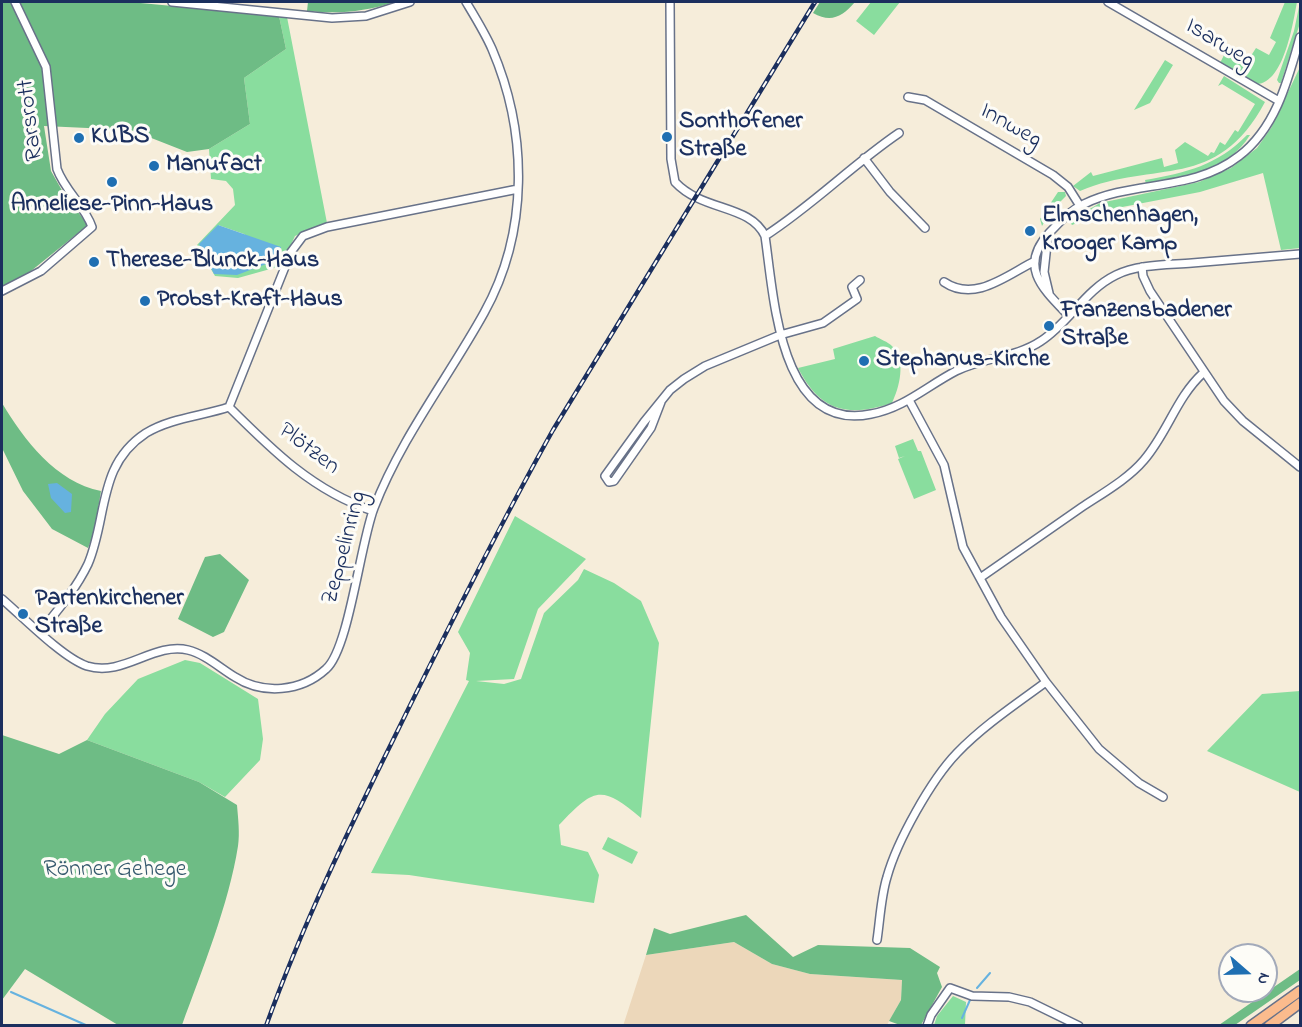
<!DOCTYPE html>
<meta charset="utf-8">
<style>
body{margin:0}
#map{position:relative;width:1302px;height:1027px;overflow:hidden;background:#f6edda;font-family:"Indie Flower",sans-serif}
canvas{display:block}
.frame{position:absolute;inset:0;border:3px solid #1b2f5e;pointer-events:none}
.north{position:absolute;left:1218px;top:943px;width:60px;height:60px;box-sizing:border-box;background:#fdfcf7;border:2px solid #a3aaba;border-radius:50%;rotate:110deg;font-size:16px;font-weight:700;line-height:24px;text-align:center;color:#1b2f5e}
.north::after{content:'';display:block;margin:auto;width:21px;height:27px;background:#1f6fb2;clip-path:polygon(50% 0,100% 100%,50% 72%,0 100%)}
</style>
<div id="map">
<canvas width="1302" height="1027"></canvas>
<div class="frame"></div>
<div class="north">N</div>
</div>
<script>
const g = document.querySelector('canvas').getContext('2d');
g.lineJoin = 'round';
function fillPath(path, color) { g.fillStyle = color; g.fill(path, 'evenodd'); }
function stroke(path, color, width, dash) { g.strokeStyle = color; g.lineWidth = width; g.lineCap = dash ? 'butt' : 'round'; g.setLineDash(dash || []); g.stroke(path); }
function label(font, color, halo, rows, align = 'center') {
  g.font = font + ' "Indie Flower",sans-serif'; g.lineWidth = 6; g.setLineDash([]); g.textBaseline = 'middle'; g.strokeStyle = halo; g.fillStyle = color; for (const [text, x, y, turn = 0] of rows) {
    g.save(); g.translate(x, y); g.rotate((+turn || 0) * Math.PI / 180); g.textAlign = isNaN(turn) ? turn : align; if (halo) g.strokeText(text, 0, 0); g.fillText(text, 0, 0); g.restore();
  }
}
const built = new Path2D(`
 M734 942 772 964 810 974 902 980 901 1000 887 1025 623 1026 646 955Z`);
const green = new Path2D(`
 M871 2H900L874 35 856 21Z
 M1285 2H1297C1293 23 1284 83 1257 84L1220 63 1225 53 1245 65 1256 48 1269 55 1276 42 1270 38Z
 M1300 2V23L1281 83H1279L1277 80 1294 31Z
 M279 16 287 17 327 223 295 236 281 266 238 278 215 276 197 245 235 205 233 189 226 181 211 179 209 149 250 124 244 78 286 49ZM218 225 244 234 274 261 260 265Z
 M1165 60 1173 65 1150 103 1134 110Z
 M1300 67V248L1281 250 1263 173 1200 192 1112 209 1072 225 1069 221 1100 203 1199 182 1231 168 1257 148 1271 128Z
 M1224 76 1265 102C1216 193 1156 159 1080 191L1073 186 1091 172 1093 176 1162 158 1164 167 1178 163 1175 150 1185 142 1208 156 1211 152 1214 153 1220 142 1225 145 1235 130 1238 132 1255 104 1222 84 1218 86Z
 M1247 135H1250C1228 171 1184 178 1146 184L1145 180C1186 173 1218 165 1247 135Z
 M1058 192H1065L1066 196 1051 211 1042 226 1040 219Z
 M875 336C880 339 888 342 892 346 907 361 899 388 892 403 847 418 820 411 798 368L835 359 833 349Z
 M913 439 918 451H921L936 490 914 499 898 459 905 456 899 458 895 446Z
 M515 516 586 559 538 609 514 679 476 681 504 684 521 679 544 613 578 580 584 569 614 583 641 601 659 643 641 818C601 784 594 788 559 825L561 845 588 852 599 875 594 903 409 875 371 873 469 681 466 680 470 653 458 632Z
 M185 660 200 663 258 699 263 739 260 760 225 797 199 782 87 740 105 714 138 679Z
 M1300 691V792L1207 751 1262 694Z
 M608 837 638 852 632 864 602 849Z
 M953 996 966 1002 965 1025H934L937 1016Z`);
const forest = new Path2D(`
 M2 2H130L279 16 286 49 244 78 250 124 209 149 187 152 131 130 44 126 51 171 64 194 88 225 31 271 2 288Z
 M308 2H395C363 12 340 14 307 11Z
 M820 2H855C842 17 831 23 813 13Z
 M2 403C24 440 56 482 101 491L94 534 88 548 52 529 23 491 2 448Z
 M220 554 249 580 224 632 213 637 178 619 205 557Z
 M2 735 59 754 87 740 199 782 237 805C238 818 240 833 238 846 229 904 202 970 182 1025H118L25 969 2 1000Z
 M746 915 793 957 818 945 910 948 940 967 937 973 942 987 921 1025H900L889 1021 901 1000 902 980 810 974 772 964 734 942 646 955 654 928 670 934Z
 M1300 969V980L1235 1025H1219Z`);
const water = new Path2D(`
 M218 225 281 247 280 254 274 261 237 275 214 274 199 244Z
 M57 483 72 494 71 512 65 513 51 498 48 484Z`);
const stream = new Path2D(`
 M977 988 990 973
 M11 992 88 1026
 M962 1018 970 1000`);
const minor = new Path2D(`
 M172 2 332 18 366 16 410 2
 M670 2 671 159 675 182C703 212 750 204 765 236 774 296 779 433 871 414 904 408 927 386 956 371 984 357 1016 358 1041 341 1069 323 1085 290 1116 275 1138 264 1167 265 1192 263 1228 260 1264 257 1300 254
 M1108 2 1279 101
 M908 97 925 100 1053 175 1068 187 1080 206
 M864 158 890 192 925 228
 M1048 235 1044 272 1049 293
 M765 236C813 205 852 165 899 133
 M1142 267 1143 276 1150 291 1224 401 1243 421 1300 467
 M944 282C975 303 1007 275 1035 261
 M2 291 41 271 92 227C85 206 65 191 57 169L46 67 15 2
 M1069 316C1043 289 1018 267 1049 233 1060 222 1069 211 1084 204 1133 180 1193 192 1239 156 1276 128 1288 80 1300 37
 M909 400 944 465 963 547 1001 617 1046 682 1099 749 1139 783 1163 797
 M661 402 651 428 614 481 609 482 605 476 644 422 670 390 684 379 705 366 780 335 823 323 857 299 852 287 860 280
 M229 407C272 450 313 491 373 511
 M980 578C1014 554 1048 531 1082 507 1103 493 1128 479 1144 460 1168 432 1176 398 1203 373
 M2 599C23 617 63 658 87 666 124 677 153 642 188 650 205 654 220 668 235 677 263 695 301 692 326 669 349 649 360 544 374 508 401 438 448 378 484 313 529 232 528 133 492 49 485 33 475 17 466 2
 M40 632C58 610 76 589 88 564 108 517 97 465 146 433 171 418 202 416 229 407L291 252 303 236 327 227 518 189
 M877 940C880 920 881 896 887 877 897 841 931 780 957 753 983 726 1016 704 1046 682
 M927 1026 931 1015 950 988 972 996 1009 997 1030 1002 1079 1026`);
const highway = new Path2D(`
 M1251 1026 1300 991
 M1269 1026 1300 1003`);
const rail = new Path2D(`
 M266 1026C302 926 348 831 395 736 446 632 497 530 553 430L815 2`);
const markers = [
 [667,137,6,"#1f6fb2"],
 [79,138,6,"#1f6fb2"],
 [154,166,6,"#1f6fb2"],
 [112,182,6,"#1f6fb2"],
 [1030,231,6,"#1f6fb2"],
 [94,262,6,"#1f6fb2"],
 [145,301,6,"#1f6fb2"],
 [1049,326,6,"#1f6fb2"],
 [864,361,6,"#1f6fb2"],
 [23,614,6,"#1f6fb2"]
];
const streetNames = [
 ["Isarweg",1219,45,31],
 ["Rarsrott",32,120,-97],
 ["Innweg",1010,127,30],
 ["Plötzen",308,450,37],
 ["Zeppelinring",346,548,-75]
];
const poiNames = [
 ["Sonthofener",679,123],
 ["Straße",679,151],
 ["KUBS",91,138],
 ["Manufact",166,166],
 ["Anneliese-Pinn-Haus",112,206,"center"],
 ["Elmschenhagen,",1042,217],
 ["Krooger Kamp",1042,245],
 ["Therese-Blunck-Haus",106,262],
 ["Probst-Kraft-Haus",157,301],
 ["Franzensbadener",1061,312],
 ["Straße",1061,340],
 ["Stephanus-Kirche",876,361],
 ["Partenkirchener",35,600],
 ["Straße",35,628]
];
const parkNames = [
 ["Rönner Gehege",115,871]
];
fillPath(built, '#ecd7ba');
fillPath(green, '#89dd9e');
fillPath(forest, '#6ebc85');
fillPath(water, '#66b2df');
stroke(stream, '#66b2df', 2);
stroke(minor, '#687289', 10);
stroke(highway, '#687289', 12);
stroke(minor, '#fff', 7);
stroke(highway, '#fbbb8d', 9);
stroke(rail, '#1b2f5e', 4.5);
stroke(rail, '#fdfcf7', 2, [7]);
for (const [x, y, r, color] of markers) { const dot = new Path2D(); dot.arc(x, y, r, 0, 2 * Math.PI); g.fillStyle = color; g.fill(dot); stroke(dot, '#fdfcf7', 2); }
label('24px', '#1b2f5e', '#fdfcf7', streetNames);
label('bold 24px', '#1b2f5e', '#fdfcf7', poiNames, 'left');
label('24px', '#365a6e', '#fdfcf7', parkNames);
</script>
